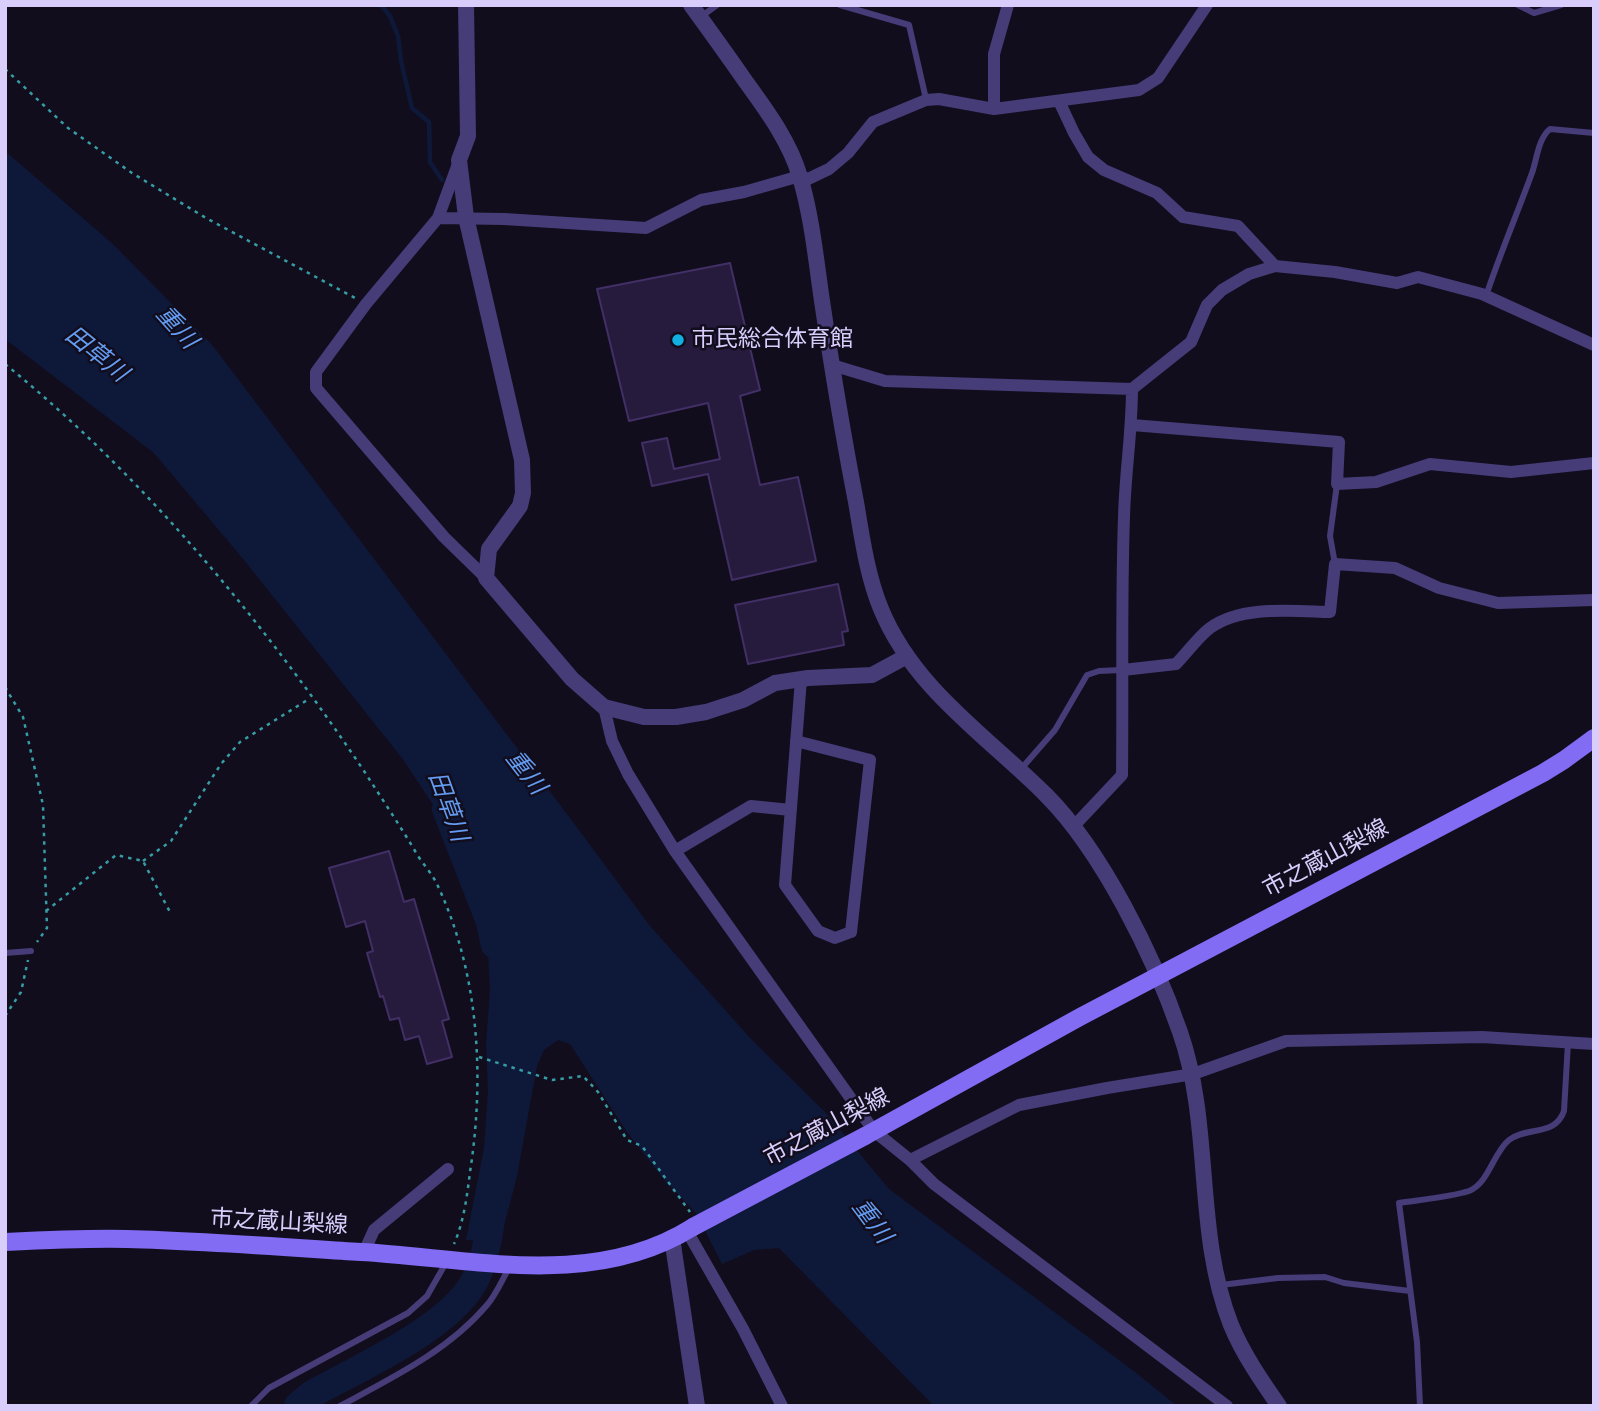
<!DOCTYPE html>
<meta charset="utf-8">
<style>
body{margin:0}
#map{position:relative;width:1599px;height:1411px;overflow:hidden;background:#120d1d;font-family:"Varela Round",sans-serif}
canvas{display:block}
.frame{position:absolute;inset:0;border:7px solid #d8cdfb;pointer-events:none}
</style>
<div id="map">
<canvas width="1599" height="1411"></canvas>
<div class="frame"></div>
</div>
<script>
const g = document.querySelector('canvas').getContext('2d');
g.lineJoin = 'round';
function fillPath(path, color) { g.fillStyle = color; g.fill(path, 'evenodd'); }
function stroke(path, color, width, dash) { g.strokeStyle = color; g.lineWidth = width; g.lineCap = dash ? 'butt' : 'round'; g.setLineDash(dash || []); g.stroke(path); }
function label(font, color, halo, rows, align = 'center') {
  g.font = font + ' "Varela Round","Noto Sans JP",sans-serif'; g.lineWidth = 5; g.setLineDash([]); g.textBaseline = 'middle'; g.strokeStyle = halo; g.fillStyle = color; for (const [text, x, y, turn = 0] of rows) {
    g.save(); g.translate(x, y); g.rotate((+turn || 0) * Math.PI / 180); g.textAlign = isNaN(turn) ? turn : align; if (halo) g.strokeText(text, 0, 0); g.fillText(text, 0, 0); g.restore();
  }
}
const water = new Path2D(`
 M5 151 114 245 213 346 573 822 650 926 751 1039 825 1112 889 1189 1135 1372 1177 1406H934L779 1248 754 1250 722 1264 696 1213 666 1182 627 1132 570 1044 558 1040 544 1050 537 1066 517 1176 500 1241 466 1240 484 1148 488 1091 486 1044 490 989 484 881 402 758 244 560 154 453 5 339Z`);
const stream = new Path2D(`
 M381 5 390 16 398 36 401 61 412 108 429 122 430 162 442 180`);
const river = new Path2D(`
 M446 809 490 922 495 945
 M298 1406 312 1394C359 1368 448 1329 474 1282 486 1260 490 1229 493 1204`);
const building = new Path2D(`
 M730 263 760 390 740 396 760 485 798 477 816 561 732 580 708 474 652 486 642 443 667 438 674 469 720 459 708 403 629 421 597 289Z
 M838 584 848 631 842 632 844 645 748 664 735 605Z
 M389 851 404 902 414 899 449 1019 442 1021 452 1057 427 1064 419 1036 405 1040 399 1018 390 1020 383 996 380 997 367 953 373 951 365 921 346 927 329 868Z`);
const path = new Path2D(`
 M5 69 68 128 132 173 206 218 355 298
 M5 364C146 479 263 621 364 771 382 799 401 827 418 856 424 865 431 873 436 882 479 971 485 1076 470 1172 467 1196 464 1221 454 1244
 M5 687 23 717 43 805 47 928 37 942
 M143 861 171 841 221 764 240 742 309 699
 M46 911 116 855 143 861 171 914
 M5 1016 21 992 28 960
 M479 1057 552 1080 583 1076 598 1092 627 1140 642 1146 690 1212
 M5 1060V1066`);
const service = new Path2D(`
 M840 5 909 25 926 99
 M1518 5 1534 13 1561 5
 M702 16 717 5
 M1486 296C1500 254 1517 214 1532 173 1537 159 1538 139 1550 129L1594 133
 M1335 564 1330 536 1337 484
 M1021 769 1055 730 1087 675 1099 671 1121 670
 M5 953 31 951
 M1221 1285 1278 1278 1325 1277 1344 1283 1410 1291
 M251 1406 269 1388 408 1313 427 1296 447 1261
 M340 1406C392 1378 448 1351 487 1305 496 1295 502 1280 509 1268
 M1420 1406 1417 1342 1399 1203C1419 1200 1451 1197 1469 1191 1489 1183 1493 1153 1509 1140 1527 1126 1555 1137 1564 1111L1568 1043`);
const minor = new Path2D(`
 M1059 101 1074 133 1088 157 1104 170 1157 193 1183 217 1238 226 1275 266 1335 272 1397 283 1418 277 1482 294 1594 345
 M994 109V54L1008 5
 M459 161 438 218 366 304 316 372V388L444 537 486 578
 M438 218 504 219 646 228 701 200 744 192 800 176 808 179 829 169 848 153 873 122 926 100 939 99 994 109 1139 90 1158 78 1207 5
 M832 365 885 381 1132 389
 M1132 425 1339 442 1337 484 1376 482 1430 464 1511 472 1594 463
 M1123 670 1176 664C1187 653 1198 637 1210 628 1241 605 1293 611 1330 612L1335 564 1395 568 1439 588 1498 603 1594 600
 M604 707 612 741 628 774 675 851 874 1131 910 1160 934 1184 1227 1406
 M796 741 870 760 851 932 835 938 818 931 785 885 801 679
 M1074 826 1122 775C1123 689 1121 603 1124 517 1125 474 1132 432 1132 389L1191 342 1207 305 1222 290 1249 274 1275 266
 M675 851 751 806 791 810
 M910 1160 1019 1105 1107 1088 1193 1074 1286 1041 1482 1037 1594 1044
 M687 1231 743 1329 782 1406
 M364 1252 374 1230 448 1169`);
const tertiary = new Path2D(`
 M466 5 468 136 459 160 466 217 522 460 523 493 520 506 489 549 486 578 572 679 604 707 644 717H676L706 712 743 700 775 683 808 678 872 675 907 656
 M691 5C710 31 728 56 746 82 767 111 790 142 800 177 812 217 816 260 822 301 832 368 843 435 856 502 862 537 867 575 881 609 914 689 987 736 1046 795 1102 851 1154 957 1180 1032 1213 1127 1194 1231 1231 1325 1243 1354 1261 1380 1279 1406
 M672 1238 697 1406`);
const secondary = new Path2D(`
 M865 1136 1080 1017 1543 773 1564 760 1594 738
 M5 1242C46 1240 87 1238 127 1239 205 1241 283 1247 361 1252 471 1258 593 1290 693 1227`);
const secondaryBridge = new Path2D(`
 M693 1227 865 1136`);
const markers = [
 [678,340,7,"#12b0e2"]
];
const poiNames = [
 ["市民総合体育館",692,340]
];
const streetNames = [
 ["市之蔵山梨線",1326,859,-28],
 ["市之蔵山梨線",827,1128,-28],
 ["市之蔵山梨線",279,1223,3]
];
const waterNames = [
 ["重川",176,328,48],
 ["田草川",96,355,39],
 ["重川",525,773,52],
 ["田草川",447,807,70],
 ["重川",871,1222,53]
];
fillPath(water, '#0e193a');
stroke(stream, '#0e193a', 4.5);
stroke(river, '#0e193a', 28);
fillPath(building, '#261b3c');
stroke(building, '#412f66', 2);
stroke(path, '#369da5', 2.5, [3.5, 5]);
stroke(service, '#463c78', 6);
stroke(minor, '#463c78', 12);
stroke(tertiary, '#463c78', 16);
stroke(secondary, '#826cf3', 18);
stroke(secondaryBridge, '#826cf3', 18);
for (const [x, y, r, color] of markers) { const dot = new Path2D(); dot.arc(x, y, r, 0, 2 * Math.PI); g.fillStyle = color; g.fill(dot); stroke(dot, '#120d1d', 2.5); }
label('23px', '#d8cdfb', '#120d1d', poiNames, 'left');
label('23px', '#d8cdfb', '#120d1d', streetNames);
label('italic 24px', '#639cf2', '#120d1d', waterNames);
</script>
